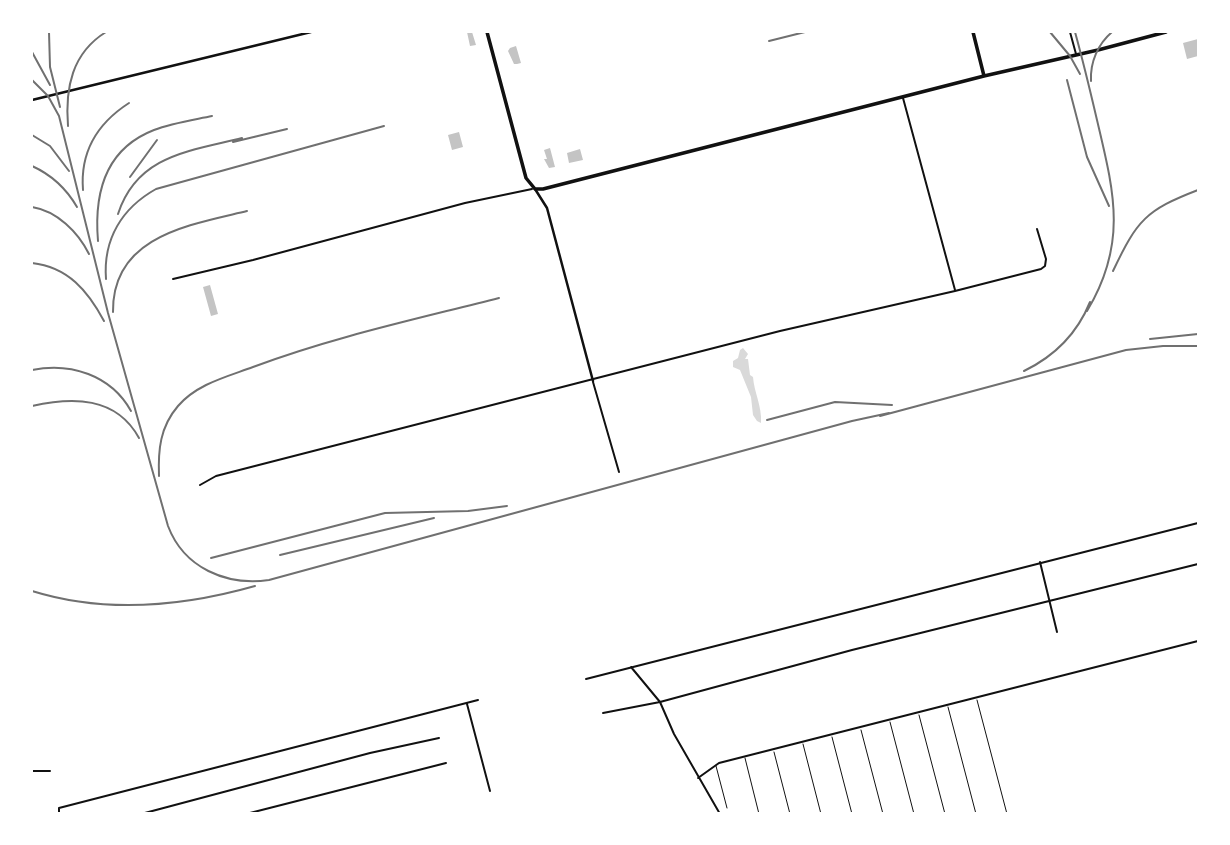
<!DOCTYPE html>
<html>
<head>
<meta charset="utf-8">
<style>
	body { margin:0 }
	#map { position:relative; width:1230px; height:845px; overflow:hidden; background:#fff; font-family:Roboto,sans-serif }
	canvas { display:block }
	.frame { position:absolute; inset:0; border:33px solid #fff; pointer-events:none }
</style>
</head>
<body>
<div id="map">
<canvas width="1230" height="845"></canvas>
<div class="frame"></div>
</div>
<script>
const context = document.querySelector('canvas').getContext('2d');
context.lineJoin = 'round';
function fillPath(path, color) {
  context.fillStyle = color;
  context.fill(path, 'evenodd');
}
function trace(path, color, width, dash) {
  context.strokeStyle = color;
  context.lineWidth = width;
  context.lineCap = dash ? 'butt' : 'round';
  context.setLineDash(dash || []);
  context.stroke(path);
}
fillPath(new Path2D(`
	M743,348l5,6 -3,5h3l2,16 3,2c1,15 9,29 8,46l-4,-2 -4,-6 -2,-18 -11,-27 -7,-3v-6l5,-3 2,-8z`), '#d9d9d9');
fillPath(new Path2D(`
	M467,32h5l4,13 -6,1z
	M1198,39v17l-11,3 -4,-16z
	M516,46l5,17 -4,1h-3l-6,-13 2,-3z
	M459,132l4,15 -11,3 -4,-15z
	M550,148l5,19 -6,1 -5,-9h3l-3,-9z
	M580,149l3,11 -14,3 -2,-10z
	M210,285l8,29 -7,2 -8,-29z`), '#c4c4c4');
trace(new Path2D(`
	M977,700l30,114
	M948,707l28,107
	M919,715l26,99
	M890,722l24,92
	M861,730l22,84
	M832,737l20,77
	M803,744l18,70
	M774,752l16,62
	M745,758l14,56
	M716,766l11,42`), '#111', 1);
trace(new Path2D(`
	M1070,32l6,22
	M903,98l52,192
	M173,279l80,-19 212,-57 67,-14
	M593,382l26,90
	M200,485l16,-9 564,-145 175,-40 86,-22 4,-3 1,-7 -9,-30
	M1040,562l17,70
	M631,667l29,35 14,32 46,80
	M586,679l612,-156
	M467,704l23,87
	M603,713l57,-11 192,-52 346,-86
	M32,771h18
	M698,778l21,-15 479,-122
	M59,814v-6l419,-108
	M141,814l229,-61 69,-15
	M246,814l200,-51`), '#111', 2);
trace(new Path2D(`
	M32,100l279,-68
	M535,189l12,19 46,173`), '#111', 2.5);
trace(new Path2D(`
	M487,32l39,146 9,11h8l441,-113 114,-26 68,-18
	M973,32l11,44`), '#111', 3.5);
trace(new Path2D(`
	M49,32l1,35 10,40
	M1050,32l20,24 10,18
	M1075,32c8,29 15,58 22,88 17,72 31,123 -10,191
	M769,41l36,-9
	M32,52l18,33
	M32,80l16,16 11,20 49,197 60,213c16,42 58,60 101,54l583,-159 37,-8
	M1067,80l20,77 22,49
	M1091,81c-1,-19 7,-37 21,-49
	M68,126c-3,-38 4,-73 38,-94
	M32,135l18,11 19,25
	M233,142l54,-13
	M32,166c20,9 34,22 45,41
	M130,177l27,-37
	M83,190c-3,-38 15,-67 46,-87
	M32,207c25,4 46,25 57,47
	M118,214c19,-59 72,-63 124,-76
	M98,241c-4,-47 7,-92 56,-111 18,-7 39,-10 58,-14
	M32,263c36,4 56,28 72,58
	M1113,271c24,-51 33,-61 85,-81
	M106,279c-3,-40 16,-71 50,-90l228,-63
	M113,312c-1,-76 76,-87 134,-101
	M1150,339l48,-5
	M32,370c38,-8 79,5 99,41
	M1024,371c31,-15 53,-37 66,-69
	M32,406c40,-9 84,-10 107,32
	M880,416l246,-66 37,-4h35
	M767,420l68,-18 57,3
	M159,476c-1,-26 1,-49 19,-70 19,-22 48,-29 75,-39 80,-30 164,-48 246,-69
	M280,555l154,-37
	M211,558l174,-45 83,-2 39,-5
	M32,591c74,23 149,16 223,-5`), '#707070', 2);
</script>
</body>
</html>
